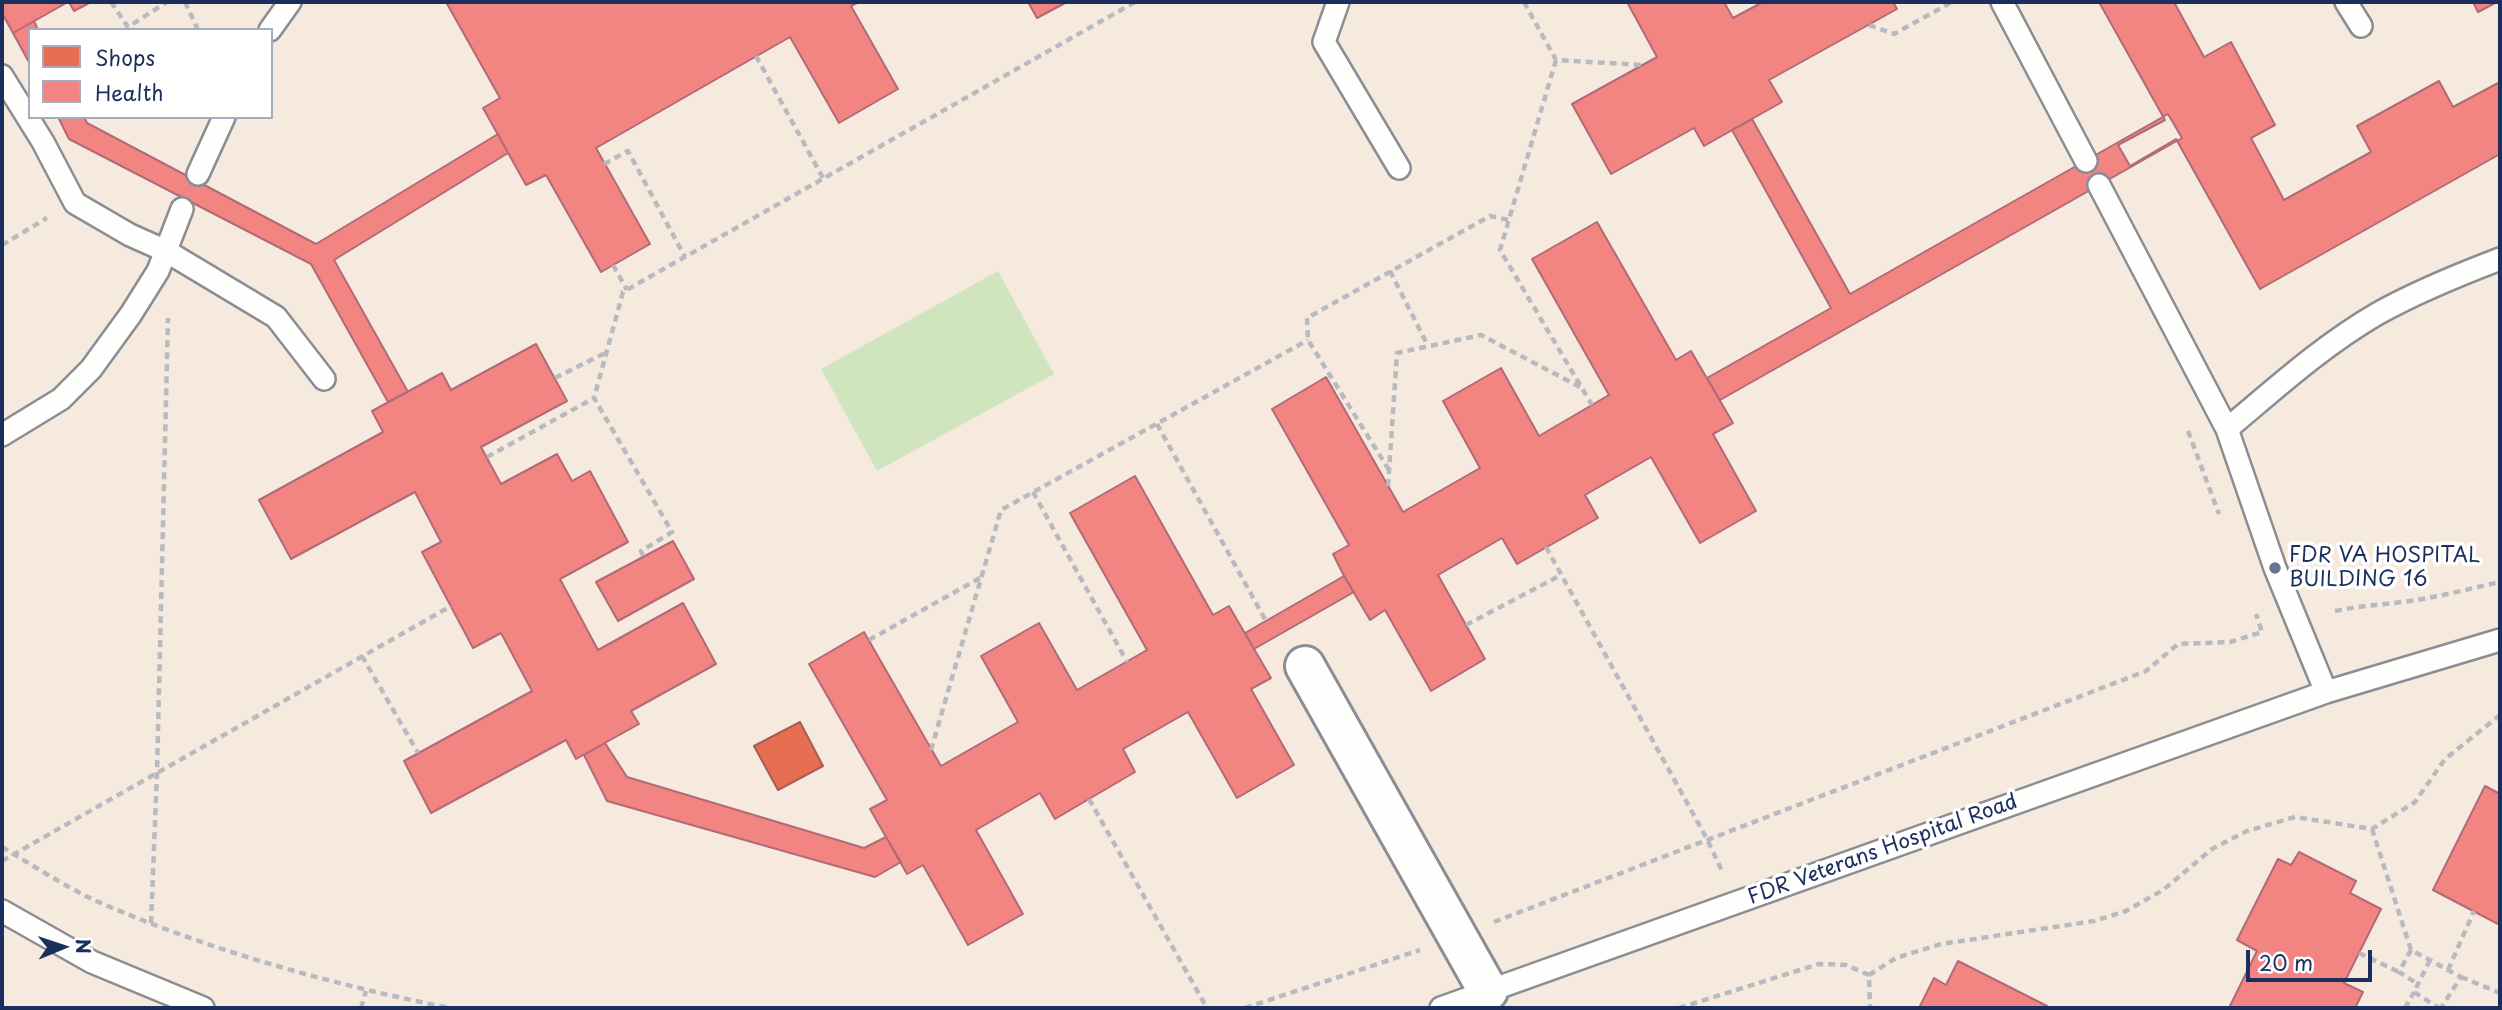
<!DOCTYPE html>
<html>
<head>
<meta charset="utf-8">
<style>
	body { margin:0 }
	#map { position:relative; width:2502px; height:1010px; overflow:hidden; background:#faf5f0; font-family:"Playpen Sans",sans-serif }
	canvas { display:block }
	.frame { position:absolute; inset:0; border:4px solid #1b2f5e; pointer-events:none }
	.legend { position:absolute; left:28px; top:28px; width:245px; height:91px; box-sizing:border-box; background:#fff; border:2px solid #a4acbf; margin:0; padding:9px 12px; list-style:none; font-size:21px; color:#1b2f5e }
	.legend li { display:flex; align-items:center; gap:14px; height:35px }
	.legend b { width:35px; border:2px solid #a4acbf }
	.north { position:absolute; left:28px; top:912px; width:70px; height:70px; -webkit-text-stroke:5px #fff; paint-order:stroke; rotate:88deg; font-size:19px; font-weight:700; line-height:28px; text-align:center; color:#1b2f5e }
	.north::after { content:''; display:block; margin:auto; width:24px; height:32px; background:#1b2f5e; clip-path:polygon(50% 0,100% 100%,50% 72%,0 100%) }
	.scale { position:absolute; left:2246px; top:950px; width:126px; height:32px; box-sizing:border-box; border:4px solid #1b2f5e; border-top:0; padding-left:9px; font-size:21px; line-height:24px; white-space:nowrap; color:#1b2f5e; -webkit-text-stroke:5px #fff; paint-order:stroke }
</style>
</head>
<body>
<div id="map">
<canvas width="2502" height="1010"></canvas>
<div class="frame"></div>
<ul class="legend">
<li><b style="height:19px;background:#e76f51"></b>Shops</li>
<li><b style="height:19px;background:#f28482"></b>Health</li>
</ul>
<div class="north">N</div>
<div class="scale">20 m</div>
</div>
<script>
const context = document.querySelector('canvas').getContext('2d');
context.lineJoin = 'round';
function fillPath(path, color) {
  context.fillStyle = color;
  context.fill(path, 'evenodd');
}
function trace(path, color, width, dash) {
  context.strokeStyle = color;
  context.lineWidth = width;
  context.lineCap = dash ? 'butt' : 'round';
  context.setLineDash(dash || []);
  context.stroke(path);
}
function drawText(font, color, halo, rows, align = 'center') {
  context.font = font + ' "Playpen Sans",sans-serif';
  context.lineWidth = 7;
  context.setLineDash([]);
  context.textBaseline = 'middle';
  context.strokeStyle = halo;
  context.fillStyle = color;
  for (const [text, x, y, turn = 0] of rows) {
    context.save();
    context.translate(x, y);
    context.rotate((+turn || 0) * Math.PI / 180);
    context.textAlign = isNaN(turn) ? turn : align;
    if (halo) context.strokeText(text, 0, 0);
    context.fillText(text, 0, 0);
    context.restore();
  }
}
fillPath(new Path2D(`
	M2,2h2498v1006h-2498zM30,30h241v87h-241z`), '#f6eadf');
fillPath(new Path2D(`
	M998,271l56,103 -177,97 -56,-102z`), '#d0e4be');
const shops = new Path2D(`
	M800,722l23,44 -45,24 -24,-44z`);
fillPath(shops, '#e76f51');
trace(shops, '#aa5c55', 2);
const health = new Path2D(`
	M2,2h66l-55,31 -11,-20z
	M69,2h22l-17,9z
	M446,2h413l-8,4 47,83 -59,34 -49,-86 -194,111 54,96 -49,28 -55,-97 -20,10 -43,-77 17,-10z
	M1028,2h39l-30,16z
	M1627,2h97l9,16 30,-16h130l4,7 -128,71 13,22 -78,44 -10,-18 -83,46 -39,-70 85,-47z
	M2099,2h75l30,55 27,-15 44,83 -24,13 33,62 87,-48 -14,-26 82,-45 14,26 47,-25v72l-240,135 -84,-150 -46,27 -12,-21 47,-25z
	M2473,2h24l-19,10z
	M34,21l4,9h-8v34l-17,-31z
	M2168,114l14,24 -462,262 -13,-22 124,-70 -99,-178 20,-11 98,175z
	M58,117h26l3,6 229,121 182,-110 10,19 -174,107 74,132 -20,10 -77,-138 -242,-125z
	M1597,222l79,138 15,-9 42,72 -20,11 43,77 -56,32 -49,-86 -66,38 13,23 -81,46 -15,-26 -64,37 47,84 -54,32 -46,-81 -15,10 -26,-44 -11,-22 16,-9 -77,-136 54,-32 77,135 77,-44 -37,-67 58,-33 38,68 70,-41 -77,-136z
	M536,344l31,57 -86,46 20,37 56,-30 15,27 18,-10 38,71 -68,37 38,71 85,-47 33,61 -85,47 8,13 -63,35 -10,-19 -135,73 -27,-52 128,-70 -31,-58 -28,15 -51,-96 19,-10 -26,-50 -124,67 -32,-59 124,-68 -11,-21 70,-38 9,17z
	M1135,476l78,139 16,-9 42,72 -20,11 43,76 -57,33 -49,-86 -65,37 12,23 -80,47 -15,-26 -64,37 47,84 -55,31 -45,-80 -16,9 -21,-37 -16,-28 17,-9 -78,-136 55,-32 77,134 77,-44 -37,-66 58,-33 38,67 70,-40 -77,-137z
	M673,541l21,38 -76,42 -22,-39z
	M1344,576l10,16 -100,57 -9,-16z
	M605,743l22,34 237,71 22,-11 15,25 -26,15 -268,-76 -23,-46z
	M2485,786l15,8v131l-67,-35z
	M2299,852l57,29 -6,12 31,16 -37,74 19,9 -8,16h-126l28,-57 -20,-11 41,-81 13,6z
	M1958,961l89,45 -2,2h-126l15,-30 12,7z`);
fillPath(health, '#f28482');
trace(health, '#b26a77', 2);
const lane = new Path2D(`
	M1338,2l-14,40 75,126
	M2002,2l84,159
	M2346,2l15,24
	M270,30l20,-28
	M2,76l41,66 32,61 55,32 36,16 110,66 48,62
	M198,174l26,-57
	M2099,185l128,244 48,139 51,124
	M2227,429c48,-40 95,-83 150,-115 39,-22 81,-39 123,-55
	M2,435l59,-36 30,-30 40,-55 27,-43 24,-62
	M2,911l90,51 111,46
	M1441,1008l885,-316 174,-52`);
const street = new Path2D(`
	M1305,666l183,325`);
trace(lane, '#8b8d94', 26);
trace(street, '#8b8d94', 44);
trace(new Path2D(`
	M111,2l17,25 39,-25
	M185,2l13,28
	M1524,2l32,58 86,5
	M1869,25l25,9 58,-32
	M756,56l67,122
	M1556,60l-56,190 92,155
	M604,164l24,-13 57,106
	M2,245l45,-27
	M613,265l14,25
	M1390,271l38,75
	M555,378l50,-25
	M1157,424l109,197
	M2188,431l31,83
	M487,457l107,-59
	M1389,470l-81,-130 -1,-22 183,-102 19,4
	M1388,486l9,-133 84,-18 99,52
	M1033,492l94,170
	M1546,547l161,292 16,34
	M643,556l-2,-5 31,-19 -78,-134 29,-106 512,-290
	M2335,611c23,-5 44,-6 67,-9 33,-4 66,-13 98,-20
	M1466,625l95,-50
	M869,640l111,-62
	M362,656l56,97
	M931,750l70,-240 307,-170
	M1089,799l118,209
	M2372,829l39,121 50,27 -20,31
	M2,847c30,18 61,38 92,53 114,50 235,84 356,108
	M2,861l449,-255
	M1494,922l652,-251 32,-27 52,-2 32,-10 -6,-18
	M151,923l6,-151 11,-454
	M2411,950l-12,22 19,12
	M2359,953l40,19
	M2430,960l-16,32 25,16
	M2448,970l26,-59
	M1869,975l27,-17 45,-14 153,-23 32,-10 37,-21 49,-41 35,-18 48,-14 77,12 43,-27 30,-43 55,-44
	M2461,977l39,16
	M361,1008l5,-17
	M1245,1008l175,-58
	M1679,1008l140,-44 27,1 23,10 1,33
	M2405,1008l9,-16`), '#b9babf', 4.5, [7, 5]);
trace(lane, '#fefefd', 21);
trace(street, '#fefefd', 38);
for (const [x, y, r, color] of [
	[2275,568,7,"#697491"]
]) {
  const dot = new Path2D();
  dot.arc(x, y, r, 0, 2 * Math.PI);
  context.fillStyle = color;
  context.fill(dot);
  trace(dot, '#fff', 2.5);
}
drawText('21px', '#1b2f5e', '#fff', [
	["FDR VA HOSPITAL",2289,556],
	["BUILDING 16",2289,580]
], 'left');
drawText('21px', '#1b2f5e', '#fff', [
	["FDR Veterans Hospital Road",1883,850,-20]
]);
</script>
</body>
</html>
